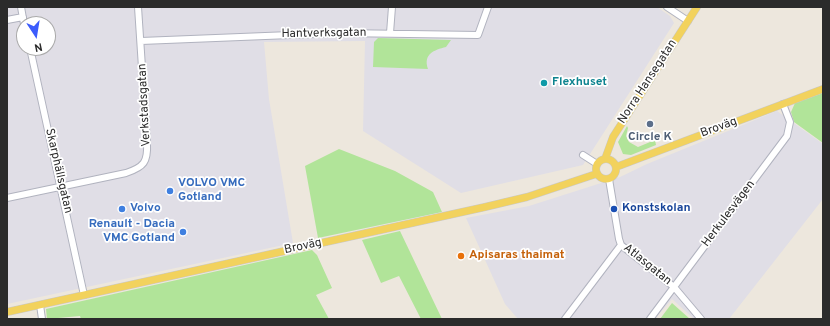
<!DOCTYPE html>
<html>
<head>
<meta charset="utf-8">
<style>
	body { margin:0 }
	#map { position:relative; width:830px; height:326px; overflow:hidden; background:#ede7dd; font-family:Overpass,sans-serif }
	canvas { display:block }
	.frame { position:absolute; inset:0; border:8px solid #2b2b2b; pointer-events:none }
	.north { position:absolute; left:16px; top:16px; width:40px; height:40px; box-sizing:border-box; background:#fff; border:1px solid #aaa; border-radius:50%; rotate:168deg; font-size:11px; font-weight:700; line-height:16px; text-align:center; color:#2b2b2b }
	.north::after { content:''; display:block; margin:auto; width:14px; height:18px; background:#3c5cfc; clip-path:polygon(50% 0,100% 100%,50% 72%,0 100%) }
</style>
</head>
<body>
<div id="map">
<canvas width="830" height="326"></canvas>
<div class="frame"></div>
<div class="north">N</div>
</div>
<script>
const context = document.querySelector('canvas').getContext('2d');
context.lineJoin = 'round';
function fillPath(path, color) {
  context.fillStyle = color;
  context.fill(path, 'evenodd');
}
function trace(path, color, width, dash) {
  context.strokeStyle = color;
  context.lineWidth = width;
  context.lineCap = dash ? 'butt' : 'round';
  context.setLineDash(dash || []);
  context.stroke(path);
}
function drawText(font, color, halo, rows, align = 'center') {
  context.font = font + ' Overpass,sans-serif';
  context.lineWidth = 3.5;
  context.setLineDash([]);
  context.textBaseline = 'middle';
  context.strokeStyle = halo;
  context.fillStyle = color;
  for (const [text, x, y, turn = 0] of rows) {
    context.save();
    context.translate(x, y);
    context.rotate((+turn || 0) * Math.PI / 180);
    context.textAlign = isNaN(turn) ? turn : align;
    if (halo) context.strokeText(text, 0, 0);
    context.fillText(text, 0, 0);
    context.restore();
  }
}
fillPath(new Path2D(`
	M7,7h650l13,9 4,7 -91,142 -122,28 -98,-62 2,-90 -101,1 5,57 24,144 -286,61zM24,24h24v24h-24z
	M777,111l46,33v55l-94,120h-35l-22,-20 -17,20h-137l-13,-15 -39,-86 63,-12 91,-29 27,-13z`), '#e0dee6');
fillPath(new Path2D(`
	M378,38l73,2 -5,7c-12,3 -23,7 -18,22l-55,-2 1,-25z
	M823,93v50l-29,-21 -3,-10 4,-9z
	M627,126l1,2 -2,8 3,6 9,5 17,-7 1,5 -25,10 -8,-1 -5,-12z
	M339,149l56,22 38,21 9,20 -124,26 -13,-72z
	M400,231l42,88h-21l-22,-43 -18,7 -19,-43z
	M312,250l5,5 15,33 -16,7 13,24h-248l-1,-3 -33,3 -1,-10z
	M672,303l18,16h-30z`), '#b1e499');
const minor = new Path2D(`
	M21,7l3,17
	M667,7l21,14
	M7,20l16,-3
	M390,33l2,-26
	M141,41l199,-8 138,2 10,-28
	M30,48l54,247
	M583,155l14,9
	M609,179l10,60 2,6 53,42 27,32
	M7,198l119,-25c18,-6 22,-11 21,-30l-9,-136
	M40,305l2,14
	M565,319l56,-74
	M650,319l137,-183 3,-14 -7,-18`);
const major = new Path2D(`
	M596 169a10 10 0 1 1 20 0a10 10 0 1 1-20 0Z
	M605,159l8,-22 84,-130
	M616,167l207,-78
	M7,312l478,-105 42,-10 69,-23`);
trace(minor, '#b1b3bf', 8);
trace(major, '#c8c8c8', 8);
trace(minor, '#fff', 6);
trace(major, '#f2d25d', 7);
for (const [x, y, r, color] of [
	[544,83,4,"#0f9aa8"],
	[650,124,4,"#5c6f8a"],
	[170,191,4,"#3f7fe0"],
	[122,209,4,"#3f7fe0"],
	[614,209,4,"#1a4fb4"],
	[183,232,4,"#3f7fe0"],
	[461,256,4,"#e8710a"]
]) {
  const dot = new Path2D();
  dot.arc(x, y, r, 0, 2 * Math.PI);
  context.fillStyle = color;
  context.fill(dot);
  trace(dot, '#fff', 1.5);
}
drawText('12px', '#2b2b2b', '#fff', [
	["Hantverksgatan",324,34,-1],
	["Norra Hansegatan",648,82,-57],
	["Verkstadsgatan",145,105,-93],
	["Broväg",719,128,-20],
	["Skarphällsgatan",58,171,77],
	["Herkulesvägen",729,214,-53],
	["Broväg",303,247,-12],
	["Atlasgatan",647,265,39]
]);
drawText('bold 12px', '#0d838f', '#fff', [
	["Flexhuset",552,83]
], 'left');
drawText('bold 12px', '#4e5e75', '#fff', [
	["Circle K",650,138]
]);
drawText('bold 12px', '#366cbe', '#fff', [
	["VOLVO VMC",178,184],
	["Gotland",178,198],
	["Volvo",130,209],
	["Renault - Dacia",175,225,"right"],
	["VMC Gotland",175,239,"right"]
], 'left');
drawText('bold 12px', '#164399', '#fff', [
	["Konstskolan",622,209]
], 'left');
drawText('bold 12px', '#c56008', '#fff', [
	["Apisaras thaimat",469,256]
], 'left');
</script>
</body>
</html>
